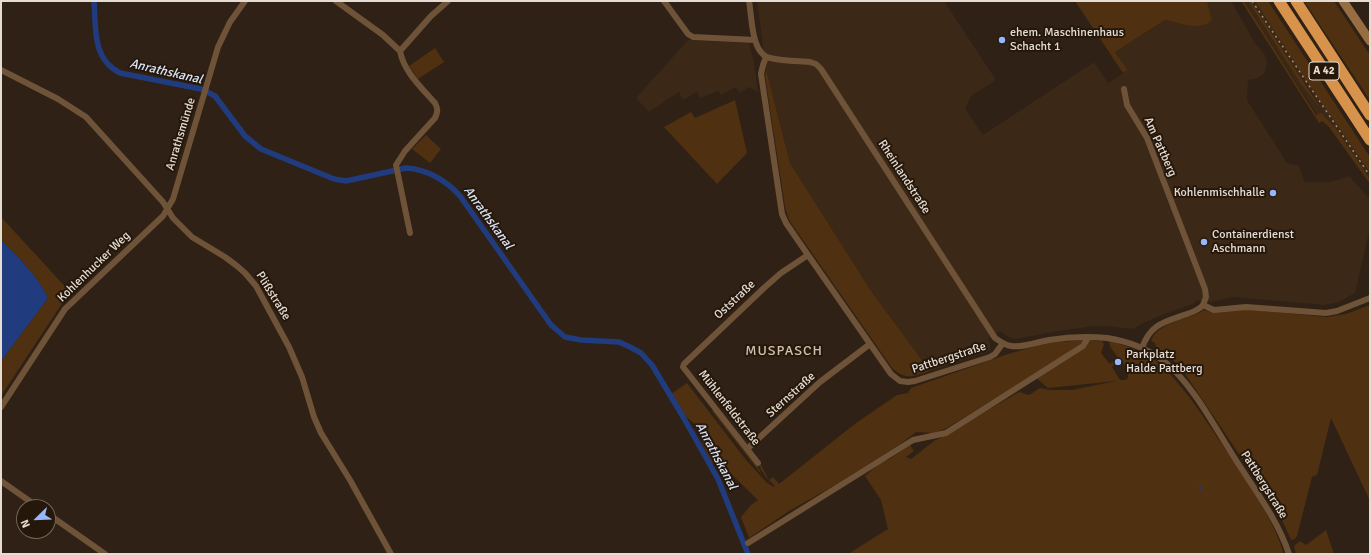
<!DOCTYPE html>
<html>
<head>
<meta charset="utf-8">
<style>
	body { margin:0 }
	#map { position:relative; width:1371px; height:555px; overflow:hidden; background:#2f2115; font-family:Signika,sans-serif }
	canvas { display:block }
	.frame { position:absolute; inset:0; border:2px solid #e5dcd4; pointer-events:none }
	.north { position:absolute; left:16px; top:499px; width:40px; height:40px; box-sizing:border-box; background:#25180b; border:1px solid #72665b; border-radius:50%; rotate:247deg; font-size:11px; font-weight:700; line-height:16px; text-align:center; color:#e5dcd4 }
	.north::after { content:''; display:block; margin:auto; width:14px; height:18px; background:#96b6fd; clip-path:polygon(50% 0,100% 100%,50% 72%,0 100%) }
</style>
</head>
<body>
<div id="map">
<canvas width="1371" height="555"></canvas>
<div class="frame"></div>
<div class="north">N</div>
</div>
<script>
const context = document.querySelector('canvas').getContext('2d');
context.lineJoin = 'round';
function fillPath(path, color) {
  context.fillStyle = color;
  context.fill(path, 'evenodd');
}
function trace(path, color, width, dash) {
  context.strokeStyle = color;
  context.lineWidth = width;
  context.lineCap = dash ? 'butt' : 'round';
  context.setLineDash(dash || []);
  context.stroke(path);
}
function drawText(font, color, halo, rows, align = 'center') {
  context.font = font + ' Signika,sans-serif';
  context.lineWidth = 4;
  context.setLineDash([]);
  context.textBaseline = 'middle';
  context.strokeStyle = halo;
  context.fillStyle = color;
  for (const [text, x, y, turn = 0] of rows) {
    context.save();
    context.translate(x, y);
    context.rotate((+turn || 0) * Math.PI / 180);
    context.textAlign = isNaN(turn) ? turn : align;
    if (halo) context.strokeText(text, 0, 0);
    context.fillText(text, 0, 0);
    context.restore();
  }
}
fillPath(new Path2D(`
	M757,1h187l52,79 -25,16 -6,13 18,26 111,-73 14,21 20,-13 -13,-18 50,-32 18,5 16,1 13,-6 -5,-19h24l24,42 8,9 4,8 -1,7 -2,7 -8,5 -8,1 -1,20 40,63 12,3 5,15 2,1h25l18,-6 21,23v29l-15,65 -16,9 -14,3 -92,-8 -22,5 -14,-2 -4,4 -31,11 -19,8 -10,6 -28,-3h-11l-41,6 -37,7 -8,-2 -8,-6 -12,8 2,4v7l-3,2 -57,19 -59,-80 -81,-128 -24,-94z
	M1244,1h4l52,82 20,23 -69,-105h4l50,78 65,94v6l-33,-49 -20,-15z
	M688,40l61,3 5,19 4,30 -9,-5 -10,6 -3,-6 -15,8 -3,-4 -18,7 -3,-6 -14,8 -4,-8 -30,20 -13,-14z`), '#3b2816');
fillPath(new Path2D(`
	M1075,1h132l5,19c-12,12 -33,3 -47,0l-50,32 13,18 -5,3z
	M1241,1h3l72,114 5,-2 16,17 33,49v5l-41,-57 -7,-6 -3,2z
	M1248,1h3l71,109 -22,-27z
	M1255,1h13l102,156v16l-65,-94z
	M1304,1h30l36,54v45z
	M435,48l9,14 -26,17 -9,-13z
	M766,69l24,94 81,128 59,80c-16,5 -24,10 -38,-3l-103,-148 -4,-13 -20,-131z
	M735,100l12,53 -30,31 -53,-57 27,-15 4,6z
	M426,135l15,14 -11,14 -18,-14z
	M1,217l71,77 -11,11 -60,91v-35l47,-63c-10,-22 -30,-41 -47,-58z
	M1370,305v196l-39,-83 -14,57 -5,2 -15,59 -2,3 -4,1 -7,-16 -16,-27 -89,-132 -23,-18 -1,-4 -4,-2c5,-18 38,-22 53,-31l8,2 30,-3 85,8 19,-3z
	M1084,340l18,1 2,3 -3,9 9,11 3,-3 2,3 -3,3 8,13h5l3,-2c2,-14 -16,-23 -19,-35l2,-2c18,6 37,12 51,25 24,23 43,53 61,80 23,34 49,69 61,108h-436l40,-25 -7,-29 -16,-24 15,-13 8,-3 22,-15 4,6 -8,6 5,2 23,-18 22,-11 13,-9 50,-29 10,3 11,-7 9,2h23l44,-9 -68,7 -15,-13 -86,53 -14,5 -17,-1 -17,13 -64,40 -46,26 -40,27 -8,-21 10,-12 7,-5 -31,-30 -16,-8 -9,-19 -5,-17 -14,-12 -12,-20 16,-11 59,77 21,23 7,4 1,-1 -10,-10 -6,-10 2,-1 8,15 4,-3 6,7 77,-61 41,-28 11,-2 3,-5 97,-34 39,-11z
	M714,410l40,50 8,15 -50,-64z
	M1326,530l8,24h-38l-2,-8 6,-5 6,4z`), '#4f3010');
fillPath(new Path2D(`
	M1,240c17,17 37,36 47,58l-47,63z`), '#213b7f');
trace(new Path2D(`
	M1200,487l1,3`), '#213b7f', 1.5);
trace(new Path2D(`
	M94,1c2,27 -2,58 26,72l81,16 14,7 30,40 16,13 73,30 12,2 60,-13c21,1 41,13 54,28l91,129 14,12 16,3 38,2 11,5 11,6 11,12 30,50 36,64 30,75`), '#213b7f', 5.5);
trace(new Path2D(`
	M336,1l47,34 17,16 31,-35 17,-15
	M664,1l24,33 5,3 62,3
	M749,1c3,16 2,53 21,57 13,3 28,3 40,4l6,2 5,5 174,269c5,3 9,7 16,8 12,2 26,-4 38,-6 18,-3 39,-4 58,-2 20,3 41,11 58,24 28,23 48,62 67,92 20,32 45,64 57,100
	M400,51c4,21 21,36 35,52 3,6 3,8 0,15l-30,33 -9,14 14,68
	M766,57l-3,8 -2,9 21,140 4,9 22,32 83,119 9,7 8,1 7,-1 75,-24 5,-3 8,-11
	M1,70l57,29 28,18 77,85 10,16 19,19 33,20 12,9 8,7 11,13 33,61 13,30 12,40 7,16 29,47 41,74
	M1124,89l3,16 20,33 58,151 1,8 -3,8
	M1142,348c9,-25 23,-26 45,-34 6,-2 12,-4 16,-9l11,5 32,-3 80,6 11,-2 33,-13
	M1,407l64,-98 98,-93 10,-17 45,-152 12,-25 15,-21
	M747,449l73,-67 50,-38
	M758,463l-75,-96 1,-3 81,-77 16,-14 27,-18
	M1,481l37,26
	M48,514l57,40
	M748,543l165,-103 33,-7 137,-87 5,-8`), '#6f5339', 6);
trace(new Path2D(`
	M1343,1l27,40`), '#996d42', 9);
trace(new Path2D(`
	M1279,1l91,139
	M1296,1l74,114`), '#d7924c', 11);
trace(new Path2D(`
	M1252,1l118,175`), '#9b8f86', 1.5, [2, 4]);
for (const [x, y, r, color] of [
	[1002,40,4,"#96b6fd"],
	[1273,193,4,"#96b6fd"],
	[1204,242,4,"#96b6fd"],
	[1118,362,4,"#96b6fd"]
]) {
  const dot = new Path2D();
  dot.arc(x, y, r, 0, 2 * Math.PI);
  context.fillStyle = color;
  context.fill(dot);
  trace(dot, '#25180b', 1.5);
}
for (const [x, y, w] of [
	[1324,71,30]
]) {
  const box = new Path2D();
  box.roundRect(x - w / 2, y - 9, w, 18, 3);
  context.fillStyle = '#25180b';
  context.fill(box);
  trace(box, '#e5dcd4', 1);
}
drawText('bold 11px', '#e5dcd4', null, [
	["A 42",1324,71]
]);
drawText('12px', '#e5dcd4', '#25180b', [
	["ehem. Maschinenhaus",1010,33],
	["Schacht 1",1010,47],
	["Kohlenmischhalle",1265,193,"right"],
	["Containerdienst",1212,235],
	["Aschmann",1212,249],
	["Parkplatz",1126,355],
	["Halde Pattberg",1126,369]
], 'left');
drawText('12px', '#e5dcd4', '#25180b', [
	["Anrathsmünde",181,134,-73],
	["Am Pattberg",1160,147,66],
	["Rheinlandstraße",904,177,57],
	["Kohlenhucker Weg",94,267,-44],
	["Plißstraße",273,296,58],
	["Oststraße",735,300,-43],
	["Pattbergstraße",949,358,-18],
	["Sternstraße",791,395,-42],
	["Mühlenfeldstraße",729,408,52],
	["Pattbergstraße",1264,485,58]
]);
drawText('italic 13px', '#d9e3f8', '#25180b', [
	["Anrathskanal",166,72,13],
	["Anrathskanal",488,218,54],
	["Anrathskanal",716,456,62]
]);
context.letterSpacing = '1px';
drawText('14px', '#d0beae', '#25180b', [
	["MUSPASCH",784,351]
]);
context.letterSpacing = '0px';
</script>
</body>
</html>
